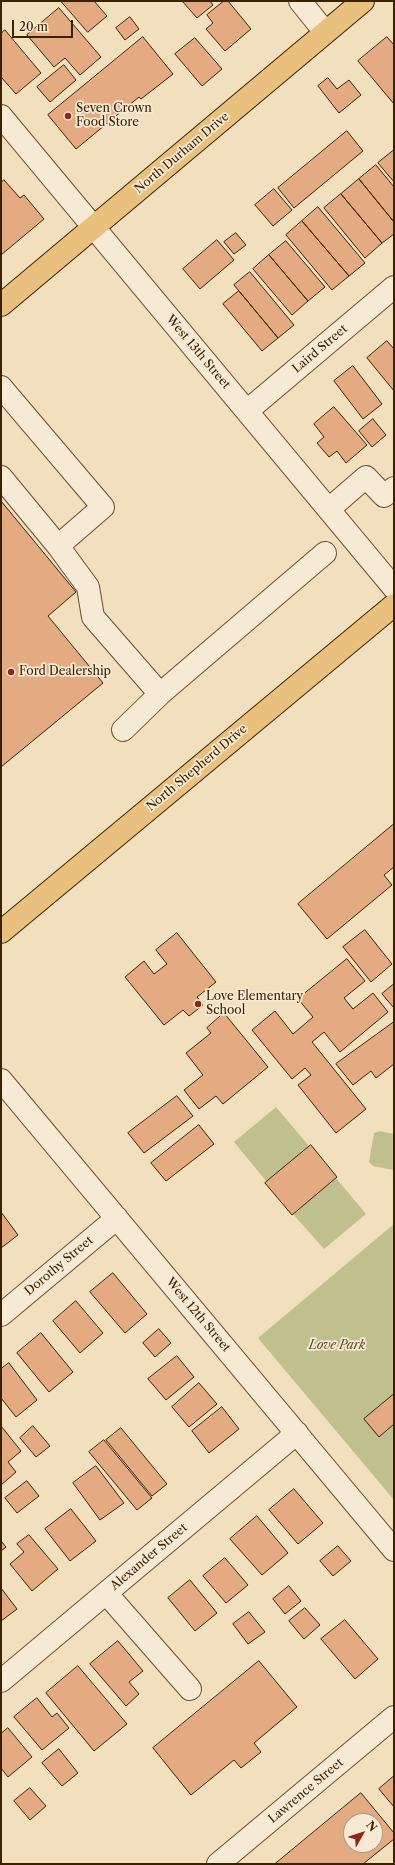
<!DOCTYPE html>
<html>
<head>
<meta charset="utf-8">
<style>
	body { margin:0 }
	#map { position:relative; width:395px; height:1865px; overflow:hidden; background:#f2dfbd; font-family:"Libre Caslon Text",serif }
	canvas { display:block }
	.frame { position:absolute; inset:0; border:2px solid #3a2200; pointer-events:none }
	.north { position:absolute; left:343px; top:1813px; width:40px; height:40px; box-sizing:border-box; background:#f7ead4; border:1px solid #ab9a7f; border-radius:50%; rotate:51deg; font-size:11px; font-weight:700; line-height:16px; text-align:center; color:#3a2200 }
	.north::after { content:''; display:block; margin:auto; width:14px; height:18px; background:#8f2418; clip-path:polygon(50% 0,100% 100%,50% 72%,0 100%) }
	.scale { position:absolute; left:12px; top:20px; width:61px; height:18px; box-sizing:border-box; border:2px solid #3a2200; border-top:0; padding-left:5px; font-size:12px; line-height:14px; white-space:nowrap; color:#3a2200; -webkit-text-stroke:3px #f7ead4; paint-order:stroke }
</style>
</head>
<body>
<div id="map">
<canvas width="395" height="1865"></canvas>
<div class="frame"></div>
<div class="north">N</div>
<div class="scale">20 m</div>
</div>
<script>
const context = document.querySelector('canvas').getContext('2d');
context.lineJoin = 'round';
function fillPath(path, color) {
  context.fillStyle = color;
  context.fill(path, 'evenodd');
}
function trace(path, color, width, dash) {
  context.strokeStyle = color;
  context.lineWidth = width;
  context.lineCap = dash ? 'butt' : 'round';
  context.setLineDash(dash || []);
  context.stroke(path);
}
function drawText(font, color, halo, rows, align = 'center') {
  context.font = font + ' "Libre Caslon Text",serif';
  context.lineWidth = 3.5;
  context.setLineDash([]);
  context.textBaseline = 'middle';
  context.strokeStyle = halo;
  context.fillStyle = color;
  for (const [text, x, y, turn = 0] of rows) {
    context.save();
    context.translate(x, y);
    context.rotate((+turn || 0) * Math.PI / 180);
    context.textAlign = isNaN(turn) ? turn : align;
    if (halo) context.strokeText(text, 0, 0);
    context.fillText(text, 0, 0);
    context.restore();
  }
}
fillPath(new Path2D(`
	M276,1107l33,39 -42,36 -33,-40z
	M380,1131l14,3v36l-21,-4 -4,-4 5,-29z
	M336,1178l30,36 -42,35 -31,-35z
	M394,1224v276l-136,-162z`), '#bfc08e');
const building = new Path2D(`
	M61,1h33l13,15 -19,16z
	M184,1h26l3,4 -16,13 -14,-16z
	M224,1h4l23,28 -26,22 -19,-22 7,-6 -6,-8z
	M59,8l42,49 -21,18 -15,-17 -11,9 -27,-32z
	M130,17l9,12 -14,11 -9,-12z
	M5,30l36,43 -25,21 -15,-17v-43z
	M143,37l30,37 -32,25 -2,-2 -63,52 -28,-34z
	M387,37l7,8v59l-36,-43z
	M195,38l27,31 -20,17 -27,-32z
	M64,65l12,15 -26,22 -13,-15z
	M328,78l9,11 12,-9 12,15 -22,18 -21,-27z
	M347,131l16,20 -69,57 -16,-20z
	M394,150v32l-16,-19z
	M376,165l18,22v35l-35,-43z
	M359,179l35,43v12l-12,9 -41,-49z
	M4,180l16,18 4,-3 20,24 -43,36v-72z
	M274,189l18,21 -19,16 -18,-21z
	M341,194l41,49 -17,15 -41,-50z
	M318,207l47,56 -16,13 -47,-55z
	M302,221l47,55 -17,14 -46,-55z
	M236,233l10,12 -12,9 -10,-12z
	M217,240l17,20 -34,29 -17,-20z
	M286,241l39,46 -17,14 -39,-46z
	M269,255l39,46 -16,14 -39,-46z
	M250,272l44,53 -16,13 -44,-53z
	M239,291l39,47 -16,13 -39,-47z
	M387,341l7,8v42l-27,-33z
	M353,366l29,38 -19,15 -29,-38z
	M334,407l33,38 -21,18 -9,-12 -8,6 -12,-14 7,-6 -10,-13z
	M373,419l13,16 -14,12 -13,-16z
	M1,501l75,91 -28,24 55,67 -102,84z
	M394,824v43l-10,8 8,10 -65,54 -29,-35z
	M365,930l27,34 -21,18 -28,-35z
	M177,933l39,49 -19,15 6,8 -14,11 -6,-6 -19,15 -39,-48 19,-16 10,13 13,-10 -11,-14z
	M347,959l18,22 -21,17 9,11 20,-16 15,19 -48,40 -16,-20 -12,10 54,67 -30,24 -38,-48 13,-10 -6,-7 -13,11 -40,-49 23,-19 18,23 20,-17 -15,-18z
	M394,984v24l-12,-14z
	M224,1013l44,54 -45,37 -7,-8 -17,13 -15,-19 19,-15 -17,-22 25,-20 -4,-5z
	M394,1022v42l-18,14 -5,-7 -18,14 -17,-21z
	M177,1096l16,20 -49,37 -16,-20z
	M199,1125l15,19 -48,37 -15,-18z
	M311,1145l26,32 -45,38 -27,-32z
	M1,1212l17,23 -17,13z
	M113,1273l34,41 -22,19 -35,-41z
	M76,1301l27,32 -23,20 -27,-32z
	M159,1329l12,14 -16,14 -12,-14z
	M41,1333l32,39 -24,20 -32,-39z
	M177,1356l17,21 -28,23 -18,-21z
	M9,1363l28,37 -21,17 -15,-19v-29z
	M199,1383l18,21 -28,23 -17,-20z
	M394,1394v30l-15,13 -15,-18z
	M222,1407l17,22 -30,24 -17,-22z
	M1,1426l20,25 -13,11 8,10 -15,13z
	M33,1426l17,20 -14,11 -16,-19z
	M121,1428l46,56 -15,12 -46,-56z
	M104,1440l48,58 -15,12 -48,-58z
	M96,1466l28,37 -24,17 -27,-37z
	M27,1481l12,15 -22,17 -12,-15z
	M294,1489l29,34 -25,21 -29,-34z
	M71,1509l25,32 -26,20 -25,-32z
	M257,1516l31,37 -26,22 -32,-36z
	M29,1535l29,34 -26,22 -22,-27 14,-12 -7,-8z
	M1,1541l5,6 -5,4z
	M338,1546l13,15 -18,15 -13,-15z
	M225,1558l23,27 -22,18 -23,-27z
	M190,1580l27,33 -22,18 -27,-33z
	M289,1586l12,15 -16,13 -12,-15z
	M1,1588l16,21 -16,12z
	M305,1608l15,17 -16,14 -15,-18z
	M249,1612l16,20 -17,12 -15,-20z
	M345,1620l33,39 -23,20 -34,-40z
	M118,1641l25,30 -14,11 10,12 -13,12 -36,-42z
	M259,1661l38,46 -43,36 7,9 -20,16 -7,-8 -43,35 -38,-47z
	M78,1666l49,58 -33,27 -48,-58z
	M37,1698l15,19 5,-4 12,15 -27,22 -28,-33z
	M8,1728l24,29 -24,20 -7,-9v-34z
	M59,1749l19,24 -16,13 -20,-23z
	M394,1776v31l-15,-18z
	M30,1788l16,18 -16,14 -16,-19z
	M361,1793l33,40v6l-31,25h-88zM351,1821h24v24h-24z`);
fillPath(building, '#e4ab82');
trace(building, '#3a2200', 1);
const minor = new Path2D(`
	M300,1l25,31
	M1,116l393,472
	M1,387l102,120 -45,39 30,41 5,30 67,77 -37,36
	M247,411l147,-124
	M1,477l57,69
	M329,509l37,-32 18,19 10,-8
	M160,694l165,-141
	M1,1080l393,470
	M1,1315l116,-97
	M106,1593l84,96
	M1,1681l296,-248
	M218,1864l176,-147`);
const major = new Path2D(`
	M1,305l362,-304
	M1,932l393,-327`);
trace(minor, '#68512f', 24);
trace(major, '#3a2200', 24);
trace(minor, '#f7ead4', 22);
trace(major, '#e9c07e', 22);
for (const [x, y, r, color] of [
	[68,116,4,"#8f2418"],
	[11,672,4,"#8f2418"],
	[198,1004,4,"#8f2418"]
]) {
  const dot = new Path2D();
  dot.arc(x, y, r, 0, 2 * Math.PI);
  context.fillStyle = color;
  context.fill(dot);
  trace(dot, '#f7ead4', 1.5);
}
drawText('12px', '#3a2200', '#f7ead4', [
	["Seven Crown",76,109],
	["Food Store",76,123],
	["Ford Dealership",19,672],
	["Love Elementary",206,997],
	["School",206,1011]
], 'left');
drawText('12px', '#3a2200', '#f7ead4', [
	["North Durham Drive",182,153,-40],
	["Laird Street",320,349,-40],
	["West 13th Street",198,352,50],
	["North Shepherd Drive",197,768,-40],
	["Dorothy Street",59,1266,-40],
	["West 12th Street",198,1315,50],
	["Alexander Street",149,1557,-40],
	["Lawrence Street",306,1791,-40]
]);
drawText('italic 12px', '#5b4a24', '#f7ead4', [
	["Love Park",337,1346]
]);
</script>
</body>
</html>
